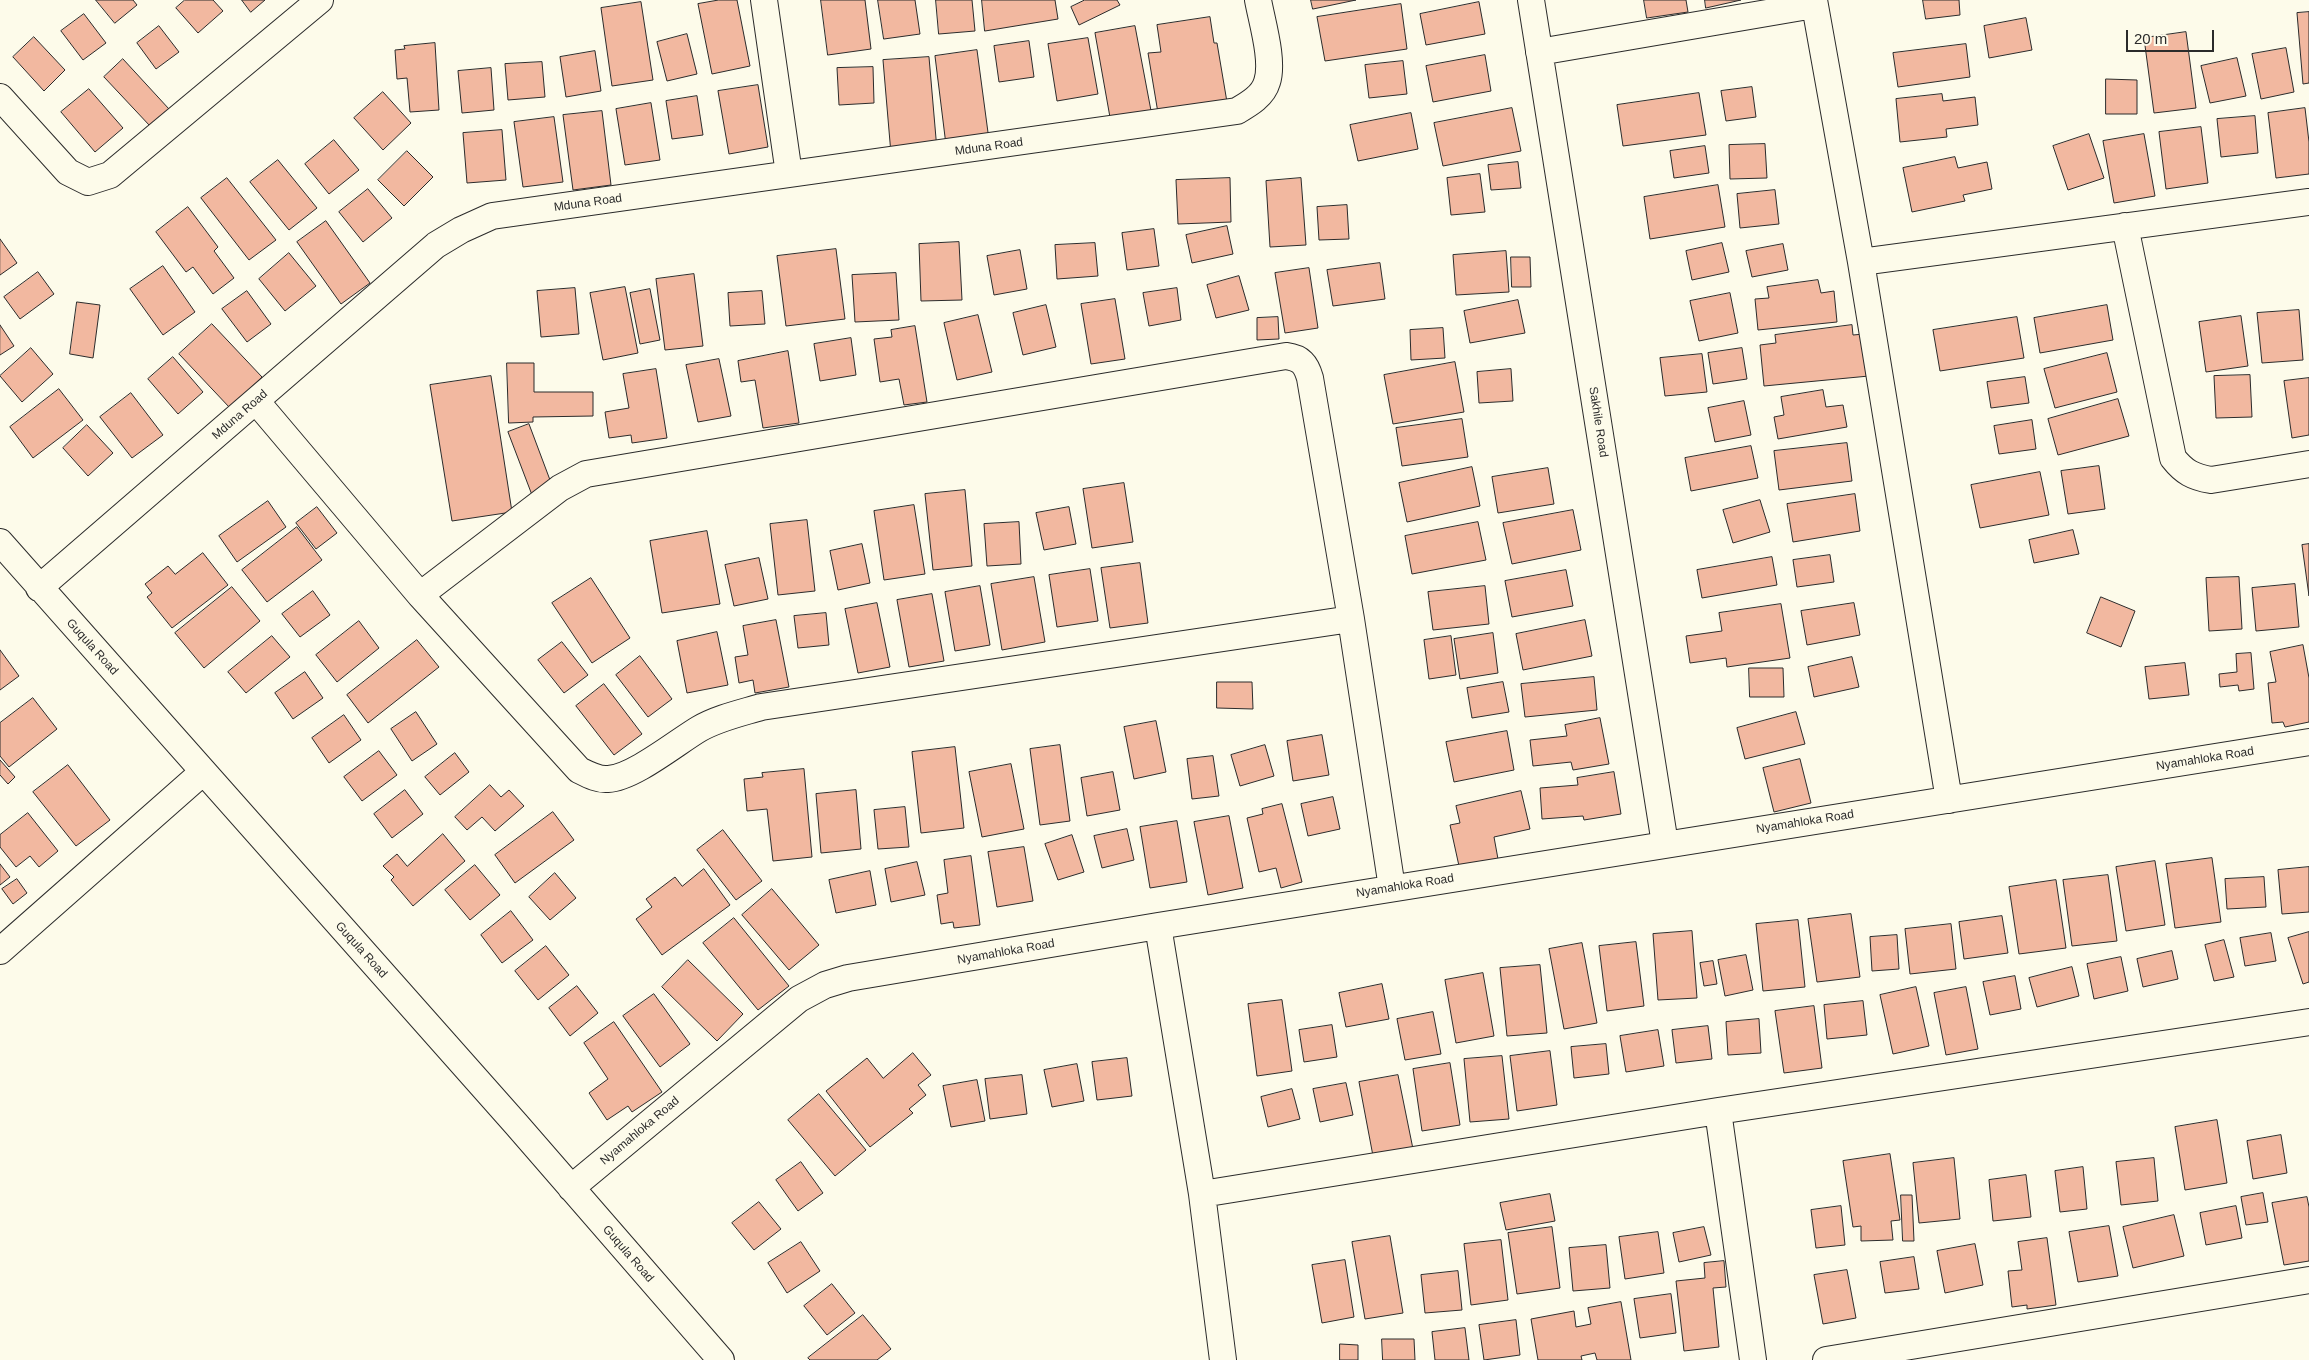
<!DOCTYPE html>
<html>
<head>
<meta charset="utf-8">
<style>
	body { margin:0 }
	#map { position:relative; width:2309px; height:1360px; overflow:hidden; background:#fdfbea; font-family:Helvetica,sans-serif }
	canvas { display:block }
	.scale { position:absolute; left:2126px; top:30px; width:88px; height:22px; box-sizing:border-box; border:2px solid #2b2b2b; border-top:0; padding-left:6px; font-size:15px; line-height:18px; white-space:nowrap; color:#2b2b2b; -webkit-text-stroke:4px #fdfbea; paint-order:stroke }
</style>
</head>
<body>
<div id="map">
<canvas width="2309" height="1360"></canvas>
<div class="scale">20 m</div>
</div>
<script>
const context = document.querySelector('canvas').getContext('2d');
context.lineJoin = 'round';
function fillPath(path, color) {
  context.fillStyle = color;
  context.fill(path, 'evenodd');
}
function trace(path, color, width, dash) {
  context.strokeStyle = color;
  context.lineWidth = width;
  context.lineCap = dash ? 'butt' : 'round';
  context.setLineDash(dash || []);
  context.stroke(path);
}
function drawText(font, color, halo, rows, align = 'center') {
  context.font = font + ' Helvetica,sans-serif';
  context.lineWidth = 4;
  context.setLineDash([]);
  context.textBaseline = 'middle';
  context.strokeStyle = halo;
  context.fillStyle = color;
  for (const [text, x, y, turn = 0] of rows) {
    context.save();
    context.translate(x, y);
    context.rotate((+turn || 0) * Math.PI / 180);
    context.textAlign = isNaN(turn) ? turn : align;
    if (halo) context.strokeText(text, 0, 0);
    context.fillText(text, 0, 0);
    context.restore();
  }
}
const building = new Path2D(`
	M96,0h37l4,5 -22,18z
	M185,0h28l10,11 -25,22 -22,-25z
	M242,0h23l-14,12z
	M719,0h18l13,66 -38,8 -14,-70z
	M821,0h44l6,49 -43,6z
	M878,0h37l5,34 -36,5z
	M936,0h36l3,31 -36,3z
	M982,0h73l3,19 -73,12z
	M1085,0h32l3,5 -41,20 -8,-18z
	M1311,0h45l-43,9z
	M1644,0h42l2,12 -41,6z
	M1705,0h36l-35,8z
	M1923,0h36l1,15 -34,4z
	M641,2l12,78 -41,6 -11,-78z
	M1479,2l6,32 -59,11 -6,-31z
	M1401,4l6,45 -82,12 -8,-44z
	M2309,12v71l-6,1 -6,-71z
	M84,14l22,29 -23,17 -22,-29z
	M1210,17l4,26h3l11,65 -69,11 -11,-66 13,-1 -4,-27z
	M2026,18l6,32 -43,8 -5,-32z
	M159,26l20,26 -23,17 -19,-26z
	M1135,26l17,90 -41,7 -16,-90z
	M2186,32l10,76 -42,5 -10,-75z
	M687,34l10,40 -30,7 -10,-39z
	M34,37l31,33 -21,21 -31,-34z
	M1088,38l10,56 -41,7 -9,-57z
	M1029,41l5,36 -35,5 -5,-36z
	M435,43l4,67 -29,2 -3,-34 -10,1 -2,-29 10,-1 -1,-3z
	M1966,44l4,33 -72,10 -5,-34z
	M2286,48l8,44 -33,7 -9,-45z
	M977,50l12,90 -43,5 -11,-89z
	M595,51l6,40 -35,6 -6,-40z
	M1485,55l6,36 -58,11 -7,-36z
	M929,57l8,93 -46,4 -8,-94z
	M2237,58l9,38 -36,7 -9,-37z
	M123,59l46,50 -19,17 -46,-49z
	M1403,61l4,33 -38,4 -4,-33z
	M542,62l3,35 -37,3 -3,-36z
	M873,67l1,36 -35,2 -2,-37z
	M491,68l3,42 -32,3 -4,-42z
	M2106,79l31,1v34h-31z
	M758,85l10,62 -39,7 -11,-63z
	M1752,87l4,30 -30,4 -5,-30z
	M89,89l34,39 -28,24 -34,-40z
	M383,92l28,31 -28,27 -29,-32z
	M1699,93l7,42 -83,11 -6,-41z
	M1942,94l1,7 32,-4 3,28 -32,4 1,8 -47,5 -4,-43z
	M697,96l6,39 -31,4 -6,-38z
	M651,103l9,57 -35,5 -9,-56z
	M1512,108l9,43 -78,15 -9,-43z
	M2305,108l4,34v32l-33,4 -8,-65z
	M602,111l9,74 -38,5 -10,-75z
	M1411,113l7,36 -60,12 -8,-36z
	M2255,116l3,37 -37,4 -4,-38z
	M554,117l9,65 -40,5 -9,-65z
	M2201,127l7,56 -42,6 -7,-57z
	M502,130l4,50 -39,3 -4,-50z
	M2089,134l15,44 -36,12 -15,-44z
	M2144,134l11,62 -41,7 -11,-62z
	M334,140l25,30 -30,24 -24,-30z
	M1765,144l2,34 -37,1 -1,-34z
	M1705,146l4,27 -35,5 -4,-27z
	M407,151l26,26 -29,29 -26,-26z
	M1955,157l3,11 29,-6 5,27 -29,6 2,6 -53,11 -9,-44z
	M278,160l39,48 -28,22 -39,-48z
	M1518,162l3,26 -30,2 -3,-25z
	M1480,174l5,38 -34,3 -4,-37z
	M227,178l49,62 -27,20 -48,-62z
	M1230,178l1,44 -53,2 -2,-44z
	M1301,178l5,67 -36,2 -4,-66z
	M1718,185l7,42 -75,12 -6,-42z
	M368,189l24,29 -29,24 -24,-30z
	M1775,190l4,34 -39,4 -3,-34z
	M1347,205l2,34 -30,1 -2,-33z
	M188,207l30,40 -4,4 20,27 -21,16 -20,-27 -7,5 -30,-40z
	M326,221l44,62 -29,21 -44,-62z
	M1227,226l6,28 -41,9 -6,-28z
	M1154,229l5,37 -32,4 -5,-37z
	M0,239l17,24 -17,12z
	M959,242l3,58 -41,1 -2,-57z
	M1095,243l3,33 -41,3 -2,-34z
	M1722,243l7,29 -37,8 -6,-29z
	M1783,244l5,26 -36,7 -6,-26z
	M836,249l9,70 -59,7 -9,-70z
	M1020,250l7,39 -33,6 -7,-39z
	M1506,251l3,41 -53,3 -3,-40z
	M289,253l27,33 -31,25 -26,-32z
	M1511,257h19l1,30h-19z
	M1380,263l5,36 -52,7 -6,-36z
	M163,266l32,46 -32,23 -33,-46z
	M1309,268l9,60 -33,5 -10,-60z
	M38,272l16,22 -34,25 -16,-22z
	M896,273l3,47 -44,2 -3,-47z
	M694,274l9,72 -38,4 -9,-71z
	M1239,276l10,34 -33,8 -9,-33z
	M1818,280l3,13 13,-2 3,31 -79,8 -3,-31 14,-1 -2,-11z
	M625,287l13,66 -35,7 -13,-67z
	M575,288l4,46 -38,3 -4,-46z
	M1177,288l4,32 -32,6 -6,-33z
	M650,289l10,51 -20,4 -10,-51z
	M247,291l24,33 -24,18 -25,-33z
	M762,291l3,33 -35,2 -2,-33z
	M1730,293l8,40 -39,8 -9,-40z
	M1115,299l10,60 -34,5 -10,-60z
	M1518,300l7,33 -55,10 -6,-32z
	M77,302l23,3 -7,53 -23,-4z
	M1046,305l10,42 -33,8 -10,-42z
	M2107,305l6,35 -73,13 -6,-35z
	M2299,310l4,50 -41,3 -5,-50z
	M978,315l14,57 -35,8 -13,-57z
	M2241,316l7,50 -42,6 -7,-50z
	M1278,317l1,22 -22,1v-22z
	M2017,317l7,41 -84,13 -7,-41z
	M212,324l50,53 -32,31 -51,-54z
	M0,325l14,21 -14,9z
	M1852,325l1,10 11,-1 5,42 -105,10 -4,-41 16,-2 -1,-8z
	M915,326l12,76 -23,3 -5,-26 -19,3 -6,-43 18,-2 -1,-7z
	M1443,328l2,30 -34,2 -1,-30z
	M851,338l5,37 -36,6 -6,-37z
	M31,348l22,26 -31,28 -22,-26z
	M1742,348l5,31 -34,5 -5,-31z
	M788,351l11,72 -36,5 -8,-48 -14,2 -3,-21z
	M2107,353l10,39 -62,16 -11,-39z
	M1702,354l5,38 -42,4 -5,-38z
	M173,357l30,35 -25,22 -30,-35z
	M719,359l12,57 -33,6 -12,-57z
	M1455,362l9,50 -71,12 -9,-49z
	M507,363h27v29h59v24l-60,1v5l-24,1z
	M656,369l11,69 -35,5 -1,-8 -22,3 -4,-26 24,-4 -6,-34z
	M1511,369l2,32 -34,2 -2,-31z
	M2250,375l2,42 -36,1 -2,-42z
	M491,376l21,136 -60,9 -22,-136z
	M2025,377l4,26 -38,5 -4,-26z
	M2309,378v57l-17,3 -8,-57z
	M59,389l24,31 -50,38 -23,-31z
	M1823,390l3,17 17,-2 4,22 -69,12 -4,-22 10,-2 -3,-18z
	M131,393l32,42 -31,23 -32,-41z
	M2118,399l11,37 -71,19 -10,-36z
	M1744,401l7,34 -36,7 -7,-34z
	M1462,419l6,38 -66,9 -6,-38z
	M2032,420l4,29 -37,5 -5,-28z
	M529,424l24,64 -21,7 -24,-63z
	M87,425l26,28 -25,23 -25,-28z
	M1847,443l5,38 -73,9 -5,-39z
	M1751,446l7,32 -67,13 -6,-33z
	M2099,466l6,43 -37,5 -7,-43z
	M1472,467l8,39 -73,16 -8,-39z
	M1548,468l6,36 -56,9 -6,-36z
	M2040,472l9,43 -69,13 -9,-43z
	M1124,483l9,59 -41,6 -9,-59z
	M965,490l7,76 -39,4 -8,-76z
	M1855,494l5,37 -67,11 -6,-38z
	M1760,500l10,32 -37,11 -10,-33z
	M268,501l18,26 -49,35 -18,-26z
	M914,505l11,69 -41,6 -10,-69z
	M317,507l20,26 -21,16 -20,-26z
	M1069,507l7,37 -32,6 -8,-37z
	M1573,510l8,40 -69,14 -9,-41z
	M807,520l8,71 -37,4 -8,-71z
	M1019,522l2,42 -34,2 -3,-42z
	M1478,522l8,38 -74,14 -7,-38z
	M297,527l25,33 -55,42 -25,-32z
	M2073,530l6,24 -45,9 -5,-23z
	M707,531l13,73 -58,9 -12,-72z
	M862,544l8,39 -32,7 -8,-39z
	M2309,544v52l-7,-51z
	M203,553l25,32 -56,43 -25,-31 5,-4 -7,-9 23,-18 7,8z
	M1830,555l4,27 -37,5 -4,-27z
	M1772,557l5,28 -75,13 -5,-28z
	M759,558l9,41 -34,7 -9,-41z
	M1140,563l8,60 -38,5 -9,-60z
	M1090,569l8,52 -41,6 -8,-52z
	M1566,570l7,36 -61,11 -7,-36z
	M1034,577l11,65 -43,8 -11,-66z
	M2239,577l3,52 -33,2 -3,-53z
	M591,578l39,60 -38,25 -40,-60z
	M2295,584l4,43 -43,4 -4,-43z
	M980,586l10,59 -35,6 -10,-59z
	M1485,586l4,38 -56,6 -5,-38z
	M232,587l28,34 -56,47 -29,-35z
	M313,591l17,24 -30,22 -18,-23z
	M932,594l12,67 -35,6 -12,-67z
	M2101,597l34,14 -14,36 -34,-14z
	M877,603l13,64 -32,6 -13,-64z
	M1854,603l6,32 -53,10 -6,-34z
	M1781,604l9,54 -63,9 -1,-9 -36,5 -4,-27 36,-5 -3,-18z
	M826,613l3,32 -31,3 -4,-32z
	M776,620l13,67 -34,6 -2,-13 -14,3 -4,-26 13,-2 -5,-29z
	M1585,620l7,36 -69,14 -7,-36z
	M359,621l20,27 -42,34 -21,-27z
	M717,632l11,53 -41,8 -10,-52z
	M1493,633l5,40 -38,6 -6,-40z
	M272,636l18,21 -44,36 -18,-21z
	M1451,636l5,39 -27,4 -5,-39z
	M417,640l22,27 -71,56 -21,-28z
	M562,642l26,33 -24,18 -26,-33z
	M2303,645l6,33v44l-24,5 -2,-5 -11,1 -4,-40 8,-1 -6,-30z
	M0,650l19,26 -19,14z
	M2251,653l3,36 -15,2 -1,-6 -18,2 -1,-13 18,-2 -1,-18z
	M640,656l32,43 -24,18 -32,-42z
	M1852,657l7,30 -45,10 -6,-30z
	M2185,663l4,32 -40,4 -4,-32z
	M1749,668h34l1,29h-34z
	M305,672l18,26 -30,21 -18,-26z
	M1594,677l3,33 -72,7 -4,-33z
	M1217,682h35l1,27 -36,-1z
	M1503,682l6,30 -37,6 -5,-30z
	M604,684l38,50 -28,21 -38,-49z
	M33,698l24,31 -48,38 -9,-11v-33z
	M416,712l21,32 -25,17 -21,-32z
	M1796,712l9,32 -60,15 -8,-31z
	M344,715l17,25 -32,23 -17,-25z
	M1600,718l9,46 -36,6 -2,-8 -38,4 -3,-26 37,-4 -2,-11z
	M1156,721l10,51 -32,7 -10,-52z
	M1507,731l7,39 -60,12 -8,-40z
	M1322,735l7,40 -36,6 -6,-40z
	M1060,745l10,76 -30,4 -10,-76z
	M1265,745l9,31 -34,10 -9,-31z
	M955,747l9,81 -43,5 -9,-81z
	M379,751l18,24 -35,26 -18,-24z
	M455,753l14,19 -29,23 -15,-18z
	M1213,756l6,40 -27,3 -5,-40z
	M1800,759l11,44 -37,9 -11,-44z
	M0,760l15,17 -7,7 -8,-9z
	M1011,764l13,65 -42,8 -13,-65z
	M68,765l42,55 -34,26 -43,-54z
	M804,769l8,88 -39,4 -6,-52 -20,2 -3,-32 19,-2 -1,-4z
	M1113,772l7,38 -33,6 -6,-38z
	M1614,772l7,42 -37,6 -1,-4 -41,3 -2,-31 38,-3 -1,-7z
	M490,785l11,12 8,-7 15,16 -29,25 -13,-14 -15,13 -12,-13z
	M405,790l18,24 -31,24 -18,-24z
	M856,790l5,59 -40,4 -5,-59z
	M1521,791l9,38 -36,8 4,22 -39,7 -9,-41 10,-2 -4,-17z
	M1333,797l7,32 -32,7 -7,-32z
	M1282,804l20,78 -21,6 -5,-20 -17,4 -12,-54 16,-4 -1,-5z
	M905,807l4,40 -31,2 -4,-39z
	M553,812l21,28 -59,43 -20,-28z
	M28,813l30,38 -19,16 -9,-11 -14,11 -16,-20v-12z
	M1229,816l14,72 -35,7 -14,-73z
	M1177,821l10,61 -37,6 -10,-61z
	M1127,829l7,31 -32,8 -8,-32z
	M723,830l39,51 -26,19 -39,-50z
	M443,834l22,27 -52,45 -22,-26 3,-3 -11,-11 14,-12 10,12z
	M1072,835l12,37 -26,8 -13,-36z
	M1024,847l9,54 -36,6 -9,-55z
	M971,856l9,69 -26,3 -1,-6 -12,2 -4,-29 11,-2 -4,-33z
	M2212,858l9,64 -46,6 -9,-64z
	M2155,861l10,64 -39,6 -10,-64z
	M917,862l8,33 -34,7 -6,-33z
	M0,864l10,13 -10,8z
	M475,865l25,30 -30,25 -25,-30z
	M2309,867v45l-27,2 -4,-44z
	M704,869l26,36 -68,50 -26,-36 16,-12 -6,-8 29,-22 7,9z
	M870,871l6,34 -40,8 -7,-33z
	M555,873l21,25 -26,22 -21,-23z
	M2108,875l9,66 -45,5 -9,-66z
	M2264,877l2,30 -39,2 -2,-30z
	M17,879l10,14 -14,11 -11,-15z
	M2056,880l10,68 -47,6 -10,-67z
	M772,889l47,56 -30,25 -47,-55z
	M511,911l22,29 -31,23 -21,-28z
	M1851,914l9,63 -43,5 -9,-63z
	M2002,916l6,37 -44,6 -5,-37z
	M734,918l55,68 -31,24 -55,-67z
	M1798,920l7,67 -42,4 -7,-67z
	M1951,924l5,45 -46,5 -5,-45z
	M1692,931l5,67 -39,2 -5,-66z
	M2309,932v50l-6,2 -15,-46z
	M2271,933l5,28 -31,5 -5,-28z
	M1897,935l2,34 -27,2 -2,-34z
	M2224,940l10,37 -20,4 -9,-36z
	M1636,942l8,64 -37,5 -8,-65z
	M1582,943l15,80 -33,6 -15,-80z
	M546,946l23,29 -31,25 -23,-29z
	M2172,951l6,28 -35,8 -6,-28z
	M1746,955l7,35 -28,6 -7,-36z
	M2121,957l7,34 -34,8 -7,-35z
	M688,960l55,54 -26,27 -55,-54z
	M1713,961l4,23 -13,2 -4,-23z
	M1540,965l7,68 -40,3 -7,-68z
	M2072,967l7,29 -42,11 -8,-29z
	M1483,973l11,63 -38,7 -11,-63z
	M2015,976l6,33 -31,6 -7,-33z
	M1382,984l7,35 -43,8 -7,-34z
	M577,986l21,27 -28,23 -21,-28z
	M1916,987l13,59 -36,8 -13,-59z
	M1966,987l12,62 -32,6 -12,-62z
	M654,994l36,50 -30,23 -37,-51z
	M1282,1000l10,71 -35,5 -9,-72z
	M1863,1001l4,34 -40,4 -3,-34z
	M1814,1006l8,62 -38,5 -9,-62z
	M1433,1012l8,42 -36,6 -8,-41z
	M1759,1019l2,34 -33,2 -2,-33z
	M614,1022l48,70 -30,20 -4,-6 -21,14 -18,-27 19,-14 -24,-36z
	M1332,1025l5,32 -33,5 -5,-32z
	M1708,1026l4,33 -36,4 -4,-33z
	M1658,1030l6,36 -38,6 -6,-36z
	M1606,1044l3,30 -35,4 -3,-31z
	M1550,1051l7,54 -40,6 -7,-55z
	M913,1053l18,22 -13,10 8,10 -17,14 4,4 -43,34 -44,-56 41,-33 16,20z
	M1502,1056l7,63 -39,3 -6,-63z
	M1127,1058l5,38 -35,4 -5,-38z
	M1450,1063l10,62 -38,6 -9,-62z
	M1077,1064l7,37 -32,6 -8,-37z
	M1022,1075l5,39 -37,5 -5,-40z
	M1398,1075l15,74 -40,7 -14,-74z
	M977,1080l8,41 -34,6 -8,-41z
	M1346,1083l7,32 -33,7 -7,-33z
	M1292,1089l8,30 -32,8 -7,-30z
	M819,1094l47,56 -31,26 -47,-56z
	M2217,1120l10,63 -42,7 -10,-63z
	M2281,1135l6,38 -34,6 -6,-38z
	M1890,1154l10,66 -9,1 2,19 -32,1v-15l-8,1 -10,-66z
	M1954,1158l6,61 -41,4 -6,-60z
	M2154,1158l4,43 -37,4 -5,-43z
	M801,1162l22,31 -25,18 -22,-31z
	M2083,1167l4,42 -27,3 -5,-41z
	M2026,1175l5,42 -38,4 -4,-41z
	M2263,1193l5,29 -22,3 -5,-28z
	M1550,1194l5,27 -49,9 -6,-27z
	M1901,1195h11l2,46h-11z
	M2307,1197l2,10v54l-25,4 -12,-62z
	M759,1202l22,27 -27,21 -22,-27z
	M1841,1206l4,39 -29,3 -5,-38z
	M2236,1206l6,32 -36,7 -6,-32z
	M2174,1215l10,41 -51,12 -10,-41z
	M2109,1226l9,50 -40,6 -9,-50z
	M1552,1227l8,61 -43,6 -9,-61z
	M1704,1227l7,28 -32,7 -6,-29z
	M1658,1232l6,41 -39,6 -6,-42z
	M1390,1236l13,77 -38,6 -13,-77z
	M2047,1238l9,67 -29,4v-4l-15,2 -4,-36 14,-1 -4,-28z
	M1501,1240l7,60 -37,5 -7,-61z
	M801,1242l19,29 -33,22 -19,-30z
	M1975,1244l8,41 -38,8 -8,-42z
	M1606,1245l4,43 -37,3 -4,-43z
	M1914,1257l5,32 -34,4 -5,-31z
	M1345,1260l9,57 -32,6 -10,-58z
	M1724,1261l2,26 -13,1 6,59 -35,4 -8,-70 29,-3 -1,-15z
	M1847,1270l9,48 -33,6 -9,-49z
	M1458,1271l4,39 -37,3 -4,-38z
	M832,1284l23,29 -28,22 -23,-29z
	M1671,1294l5,39 -36,5 -6,-39z
	M1621,1302l10,58h-34l-2,-7 -14,3 1,4h-44l-7,-41 43,-8 2,16 15,-3 -3,-16z
	M863,1315l28,34 -14,11h-67l-2,-2z
	M1516,1320l4,35 -36,5 -5,-35z
	M1465,1328l4,32h-34l-3,-28z
	M1382,1339h32l1,21h-32z
	M1340,1344l18,1v15h-18z`);
fillPath(building, '#f2b8a0');
trace(building, '#2b2b2b', 1);
const minor = new Path2D(`
	M764,0l25,174
	M1531,0l134,844
	M1814,0l47,262 88,538
	M1539,52l275,-47
	M0,97l68,75 20,10 22,-7 210,-175
	M2125,226l48,232c11,14 20,19 38,22l98,-16
	M1861,262l448,-60
	M256,401l164,194 159,175c10,5 19,10 29,9 25,-1 69,-37 91,-50 19,-11 42,-16 62,-22l590,-88
	M0,542l516,582 205,236
	M39,588l397,-343 25,-15 31,-14 745,-105c12,-7 26,-15 30,-29 7,-21 -5,-60 -9,-82
	M420,595l140,-107 26,-14 700,-118c15,2 20,8 24,22l41,241 41,269
	M1158,926l44,268 21,166
	M0,951l203,-179
	M1718,1111l35,249
	M571,1188l228,-189 26,-14 23,-7 310,-52 1151,-184
	M1202,1194l516,-83 591,-89
	M1826,1360l483,-80`);
trace(minor, '#2b2b2b', 28);
trace(minor, '#fdfbea', 26);
drawText('12px', '#2b2b2b', '#fdfbea', [
	["Mduna Road",989,147,-8],
	["Mduna Road",588,203,-8],
	["Mduna Road",240,415,-41],
	["Sakhile Road",1598,422,81],
	["Guqula Road",92,647,48],
	["Nyamahloka Road",2205,759,-9],
	["Nyamahloka Road",1805,822,-9],
	["Nyamahloka Road",1405,886,-9],
	["Guqula Road",361,950,48],
	["Nyamahloka Road",1006,952,-10],
	["Nyamahloka Road",640,1131,-40],
	["Guqula Road",628,1254,49]
]);
</script>
</body>
</html>
